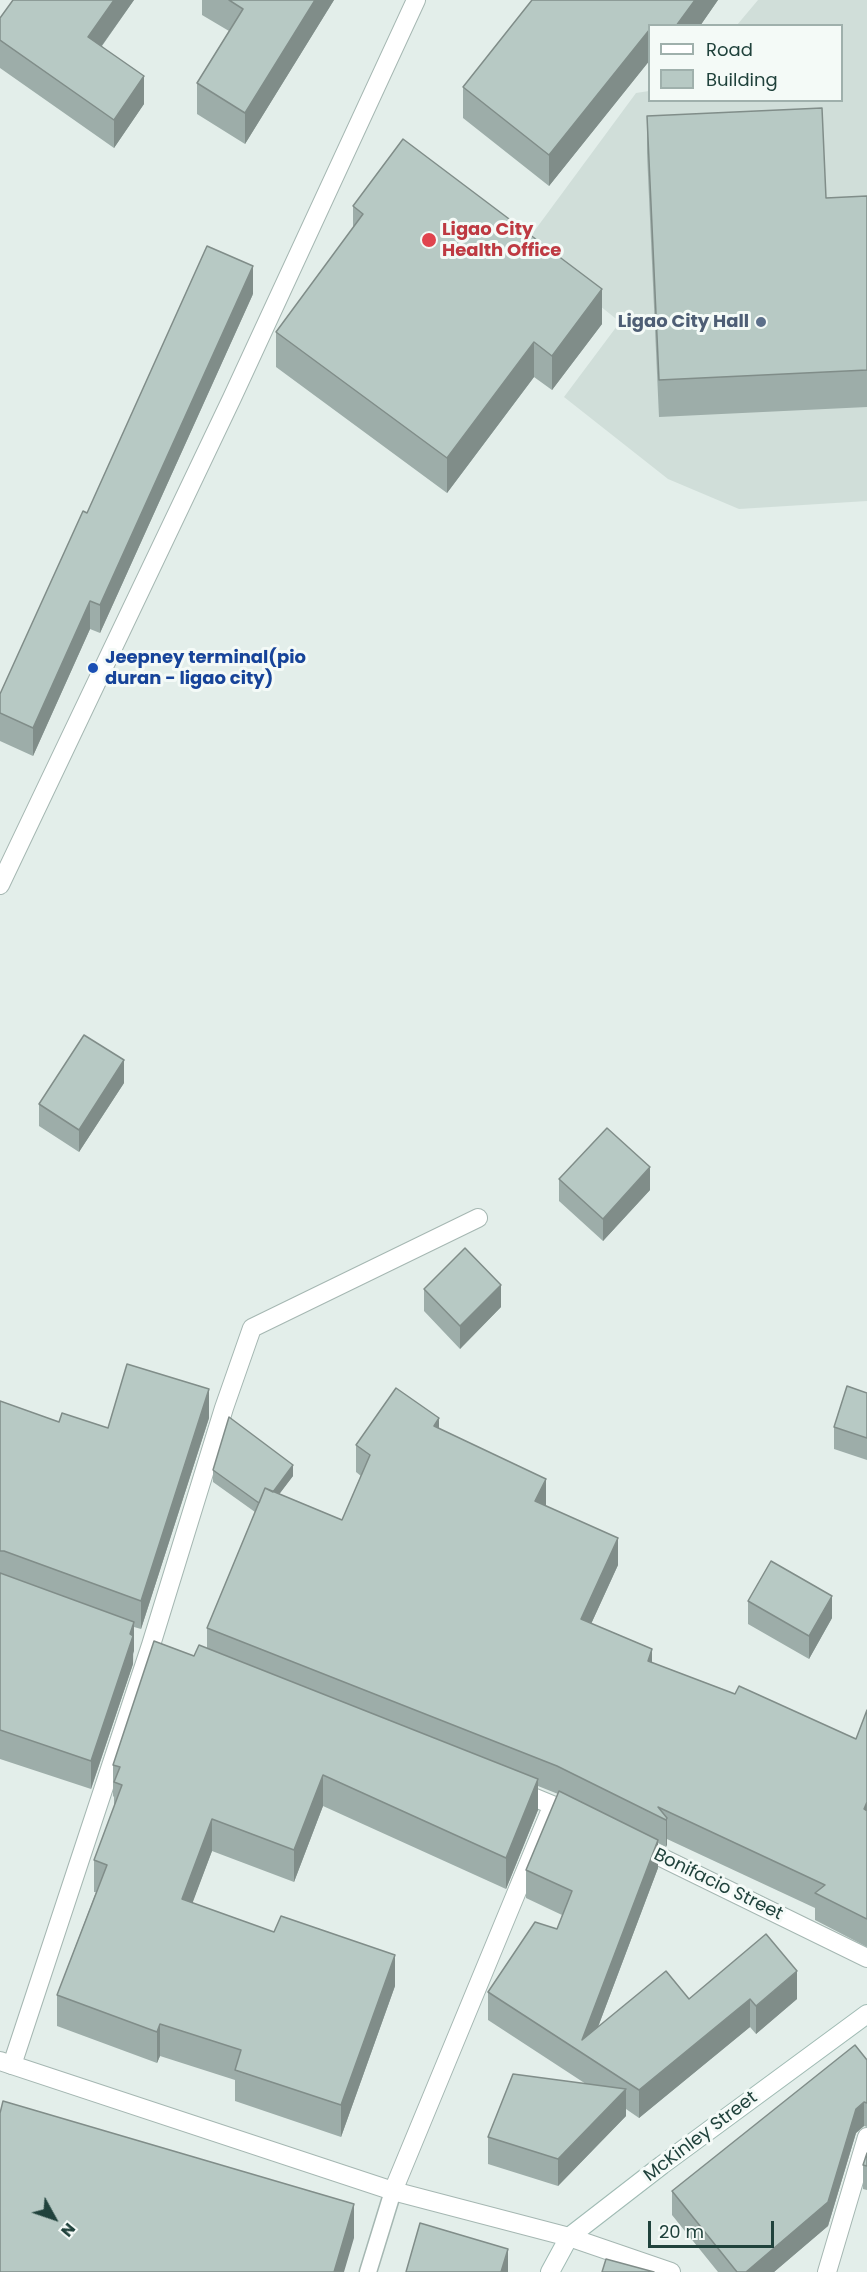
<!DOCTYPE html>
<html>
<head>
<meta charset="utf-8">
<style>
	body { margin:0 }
	#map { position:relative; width:867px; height:2272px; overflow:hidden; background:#e3eeea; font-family:Poppins,sans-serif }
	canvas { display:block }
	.legend { position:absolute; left:648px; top:24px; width:195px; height:78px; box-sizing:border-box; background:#f4faf7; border:2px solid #9fb0ac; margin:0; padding:8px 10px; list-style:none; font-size:18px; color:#20423c }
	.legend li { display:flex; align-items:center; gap:12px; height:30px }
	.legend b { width:30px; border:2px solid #9fb0ac }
	.north { position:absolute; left:24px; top:2188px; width:60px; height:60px; -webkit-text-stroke:4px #f4faf7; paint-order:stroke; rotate:130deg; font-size:16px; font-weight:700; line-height:24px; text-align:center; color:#20423c }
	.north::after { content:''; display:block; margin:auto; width:21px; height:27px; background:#20423c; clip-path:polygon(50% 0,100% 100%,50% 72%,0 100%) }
	.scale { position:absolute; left:648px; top:2221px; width:126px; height:27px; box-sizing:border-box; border:3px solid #20423c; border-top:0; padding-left:8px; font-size:18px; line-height:21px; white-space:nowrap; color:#20423c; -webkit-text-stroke:4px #f4faf7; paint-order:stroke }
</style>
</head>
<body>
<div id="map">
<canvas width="867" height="2272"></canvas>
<ul class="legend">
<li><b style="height:8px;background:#fff"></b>Road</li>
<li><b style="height:16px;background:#b7c9c4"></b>Building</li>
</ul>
<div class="north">N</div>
<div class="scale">20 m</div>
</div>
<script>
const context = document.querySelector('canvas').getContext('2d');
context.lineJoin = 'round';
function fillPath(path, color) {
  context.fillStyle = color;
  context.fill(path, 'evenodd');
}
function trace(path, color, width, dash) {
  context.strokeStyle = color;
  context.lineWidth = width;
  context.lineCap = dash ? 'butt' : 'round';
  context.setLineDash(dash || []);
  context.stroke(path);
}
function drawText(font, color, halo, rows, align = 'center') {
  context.font = font + ' Poppins,sans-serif';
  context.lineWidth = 6;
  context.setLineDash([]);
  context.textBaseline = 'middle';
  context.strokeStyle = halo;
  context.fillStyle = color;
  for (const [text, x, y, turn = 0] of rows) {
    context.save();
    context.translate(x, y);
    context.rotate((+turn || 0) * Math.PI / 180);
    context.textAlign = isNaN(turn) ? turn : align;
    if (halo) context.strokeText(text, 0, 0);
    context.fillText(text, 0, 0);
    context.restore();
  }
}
fillPath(new Path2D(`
	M758,0h109v501l-128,8 -71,-30 -104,-82 56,-75 -96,-77 112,-152 13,-2 1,9h192v-74l-105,-1z`), '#d0ded9');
const service = new Path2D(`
	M368,2272l25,-81`);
const minor = new Path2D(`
	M516,1790l58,24
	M636,1845l231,113
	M12,2065l139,-420 73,-237 28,-80 226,-110
	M393,2191l156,-377
	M569,2237l102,35
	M827,2272l40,-135`);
const tertiary = new Path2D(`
	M0,885l232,-487 184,-398
	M0,2061l393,130 176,46`);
const secondary = new Path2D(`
	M550,2272l19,-35 93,-72 205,-151`);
trace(service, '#a5b7b2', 19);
trace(minor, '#a5b7b2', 20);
trace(tertiary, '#a5b7b2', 20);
trace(secondary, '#a0bbb4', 20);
trace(service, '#fff', 16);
trace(minor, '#fff', 18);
trace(tertiary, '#fff', 18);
trace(secondary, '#fff', 18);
fillPath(new Path2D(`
	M13,0h121l-32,46 42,58 -30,44 -114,-80v-50z
	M202,0h132l-89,144 -48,-30v-31l32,-52 -27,-16z
	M532,0h186l-18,26h-50v34l-101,126 -86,-68v-31z
	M647,116l179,82 41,-2v211l-208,10 -12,-264z
	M353,206l249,118 -50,66 -18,-13 -87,116 -171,-126v-35l77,-104z
	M253,294l-153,339 -10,-4 -57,127 -33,-15v-47l87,-181z
	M124,1083l-45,69 -40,-26v-22z
	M559,1179l91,11 -47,51 -44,-40z
	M424,1289l77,18 -41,42 -36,-38z
	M867,1393v67l-33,-11v-22z
	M0,1401l59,21 49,6 101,-10 -68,211 -7,-2 -1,37 -42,125 -91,-30z
	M439,1428l107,78 72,59 -27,59 61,39 204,76 11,-29v237l-52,-27v-12l-148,-69 -1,8 -8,-4v25l-60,159 91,-28h108l-41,35 -6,-7 -111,91 -13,-9v7l-68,70 -70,-22v-27l98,-53 -98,-64v-28l69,-63 5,-14 -36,-17v-28l32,-76 -20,-8v24l-32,79 -183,-83 -29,76 -82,-31 -20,52 203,83 -54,151 -106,-36v-21l-75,-24 -3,7 -100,-37v-31l39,-103h-2v-32l20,-53v-10l-1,-1v-31l81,-109 13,-8v-20l48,-116 -42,-30v-12l80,6 -14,18 63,26 19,-44 -5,-4v-27z
	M748,1601l84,17 -23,41 -61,-35z
	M867,2060v67l-3,-1 -8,7 -28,93 -54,46h-56l-46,-57v-24z
	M867,2153v37l-4,-1v-24z`), '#9dada9');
fillPath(new Path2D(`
	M114,0h20l-46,65v-28z
	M315,0h19l-89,144v-31z
	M695,0h23l-18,26h-24z
	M650,29v31l-101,126v-31z
	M144,76v28l-30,44v-28z
	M253,266v28l-153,339v-28z
	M602,289v35l-50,66v-34z
	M534,342v35l-87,116v-35z
	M90,601v28l-57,127v-28z
	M124,1060v23l-45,69v-22z
	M650,1167v23l-47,51v-22z
	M501,1285v22l-41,42v-23z
	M209,1389v29l-68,211v-28z
	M439,1418v28l-5,-20z
	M293,1465v11l-31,41v-12z
	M546,1479v27l-11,-5z
	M618,1538v27l-37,81v-27z
	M832,1596v22l-23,41v-23z
	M134,1622v29l-1,3v10l-42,125v-28z
	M652,1649v27l-4,-15z
	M323,1775v31l-29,76v-32z
	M538,1779v31l-32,79v-31z
	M867,1802v27l-3,-20z
	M667,1818v27l-1,2v-27z
	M212,1819v32l-30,80v-32z
	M658,1840v28l-71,188 -5,-16z
	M395,1955v31l-54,151v-32z
	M797,1971v28l-41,35v-28z
	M750,1999v28l-111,91v-28z
	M160,2024v32l-3,7v-31z
	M626,2089v27l-68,70v-27z
	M864,2102v24l-8,7 -28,93 -54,46h-28l110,-163z
	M354,2204v34l-10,34h-10z
	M508,2249v23h-7z`), '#808d89');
const building = new Path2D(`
	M13,0h101l-26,37 56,39 -30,44 -114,-80v-22z
	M229,0h86l-70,113 -48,-30 46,-74z
	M532,0h163l-19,26h-26v3l-101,126 -86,-68z
	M822,108l4,90 41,-2v174l-208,10 -12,-264z
	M403,139l199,150 -50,67 -18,-14 -87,116 -171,-126 87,-118 -10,-8z
	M207,246l46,20 -153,339 -10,-4 -57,127 -33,-15v-19l83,-183 4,2z
	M84,1035l40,25 -45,70 -40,-26z
	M607,1128l43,39 -47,52 -44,-40z
	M465,1248l36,37 -41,41 -36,-37z
	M127,1364l82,25 -68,212 -137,-50h-4v-150l59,21 3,-9 46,15z
	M847,1386l20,7v45l-33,-11z
	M396,1388l43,30 -5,8 112,53 -11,22 83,37 -37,81 71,30 -4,12 87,33 4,-8 117,53 11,-29v92l-3,7 3,2v108l-52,-26 10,-8 -167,-78 9,11 -1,2 -109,-54 -350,-138 58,-140 77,32 28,-65 -14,-10z
	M229,1417l64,48 -20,27 -8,-4 -6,15 -46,-33z
	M771,1561l61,35 -23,40 -61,-35z
	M0,1573l134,49 -4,12 3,2 -42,125 -91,-31z
	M154,1641l40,15 5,-11 339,134 -32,79 -183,-83 -29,75 -82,-31 -30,80 92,33 7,-16 114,39 -54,150 -106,-35 6,-20 -81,-26 -3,8 -100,-37 50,-130 -13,-5 28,-75 -8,-3 6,-15 -7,-2z
	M559,1791l99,49 -76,200 84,-69 23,28 77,-65 31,37 -41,35 -6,-7 -111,91 -151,-98 47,-70 22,7 15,-38 -46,-21z
	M855,2045l12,15v43l-3,-1 -8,7 -28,93 -82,70h-9l-65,-81z
	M513,2074l113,15 -68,70 -70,-22z
	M3,2101l351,103 -20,68h-334v-159z
	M867,2153v13l-4,-1z
	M420,2223l88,26 -7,23h-95z
	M606,2259l48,13h-52z`);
fillPath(building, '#b7c9c4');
trace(building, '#808d89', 1.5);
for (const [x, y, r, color] of [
	[429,240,8,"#e0444e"],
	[761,322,6,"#5c6f8a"],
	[93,668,6,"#1a4fb4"]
]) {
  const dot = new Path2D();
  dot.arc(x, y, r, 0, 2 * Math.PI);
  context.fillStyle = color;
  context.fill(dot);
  trace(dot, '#f4faf7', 2);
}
drawText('bold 18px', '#be3a42', '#f4faf7', [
	["Ligao City",442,230],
	["Health Office",442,251]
], 'left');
drawText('bold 18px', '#4e5e75', '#f4faf7', [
	["Ligao City Hall",749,322]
], 'right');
drawText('bold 18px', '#164399', '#f4faf7', [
	["Jeepney terminal(pio",105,658],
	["duran - ligao city)",105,679]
], 'left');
drawText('18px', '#20423c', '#f4faf7', [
	["Bonifacio Street",718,1885,26],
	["McKinley Street",701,2137,-37]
]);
</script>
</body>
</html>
